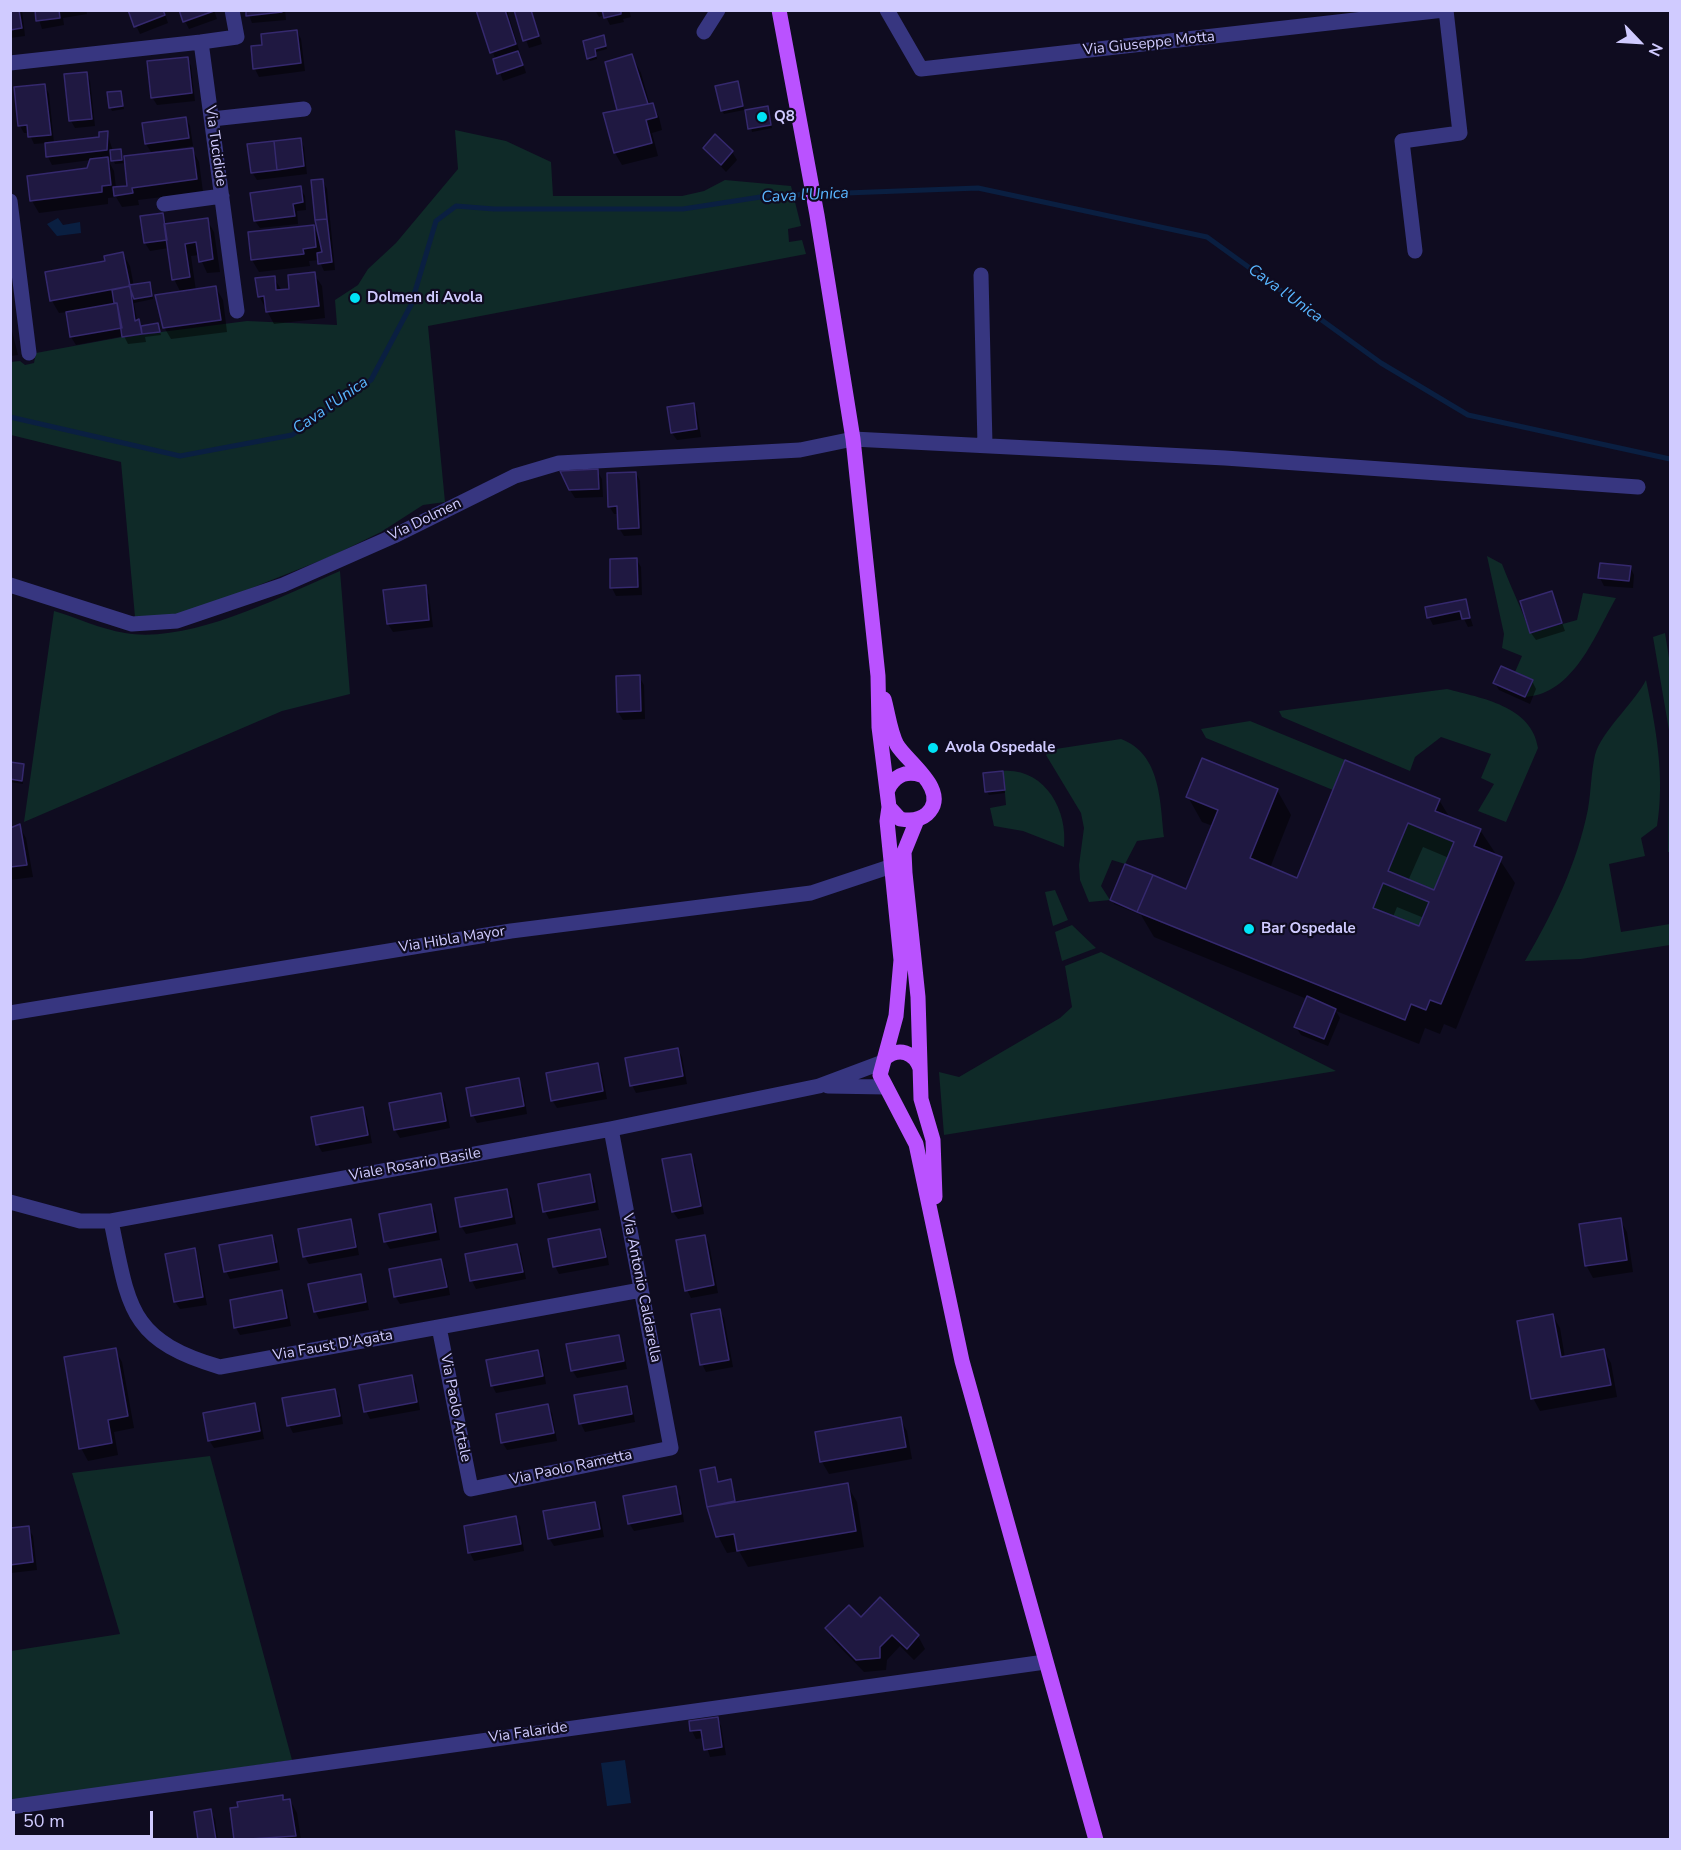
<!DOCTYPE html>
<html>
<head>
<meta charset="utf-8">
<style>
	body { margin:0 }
	#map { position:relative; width:1681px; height:1850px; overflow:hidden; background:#0f0c20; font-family:"Nunito Sans",sans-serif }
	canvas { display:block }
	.frame { position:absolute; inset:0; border:12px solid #d0cbff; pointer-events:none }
	.north { position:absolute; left:1609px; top:12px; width:60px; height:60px; -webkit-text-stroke:4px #0f0c20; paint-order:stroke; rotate:115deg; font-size:16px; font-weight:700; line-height:24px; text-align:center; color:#d0cbff }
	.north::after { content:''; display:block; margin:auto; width:21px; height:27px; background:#d0cbff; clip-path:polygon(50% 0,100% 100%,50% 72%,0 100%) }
	.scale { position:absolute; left:12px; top:1811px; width:141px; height:27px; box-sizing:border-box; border:3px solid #d0cbff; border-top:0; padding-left:8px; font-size:18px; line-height:21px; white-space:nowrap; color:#d0cbff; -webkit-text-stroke:4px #0f0c20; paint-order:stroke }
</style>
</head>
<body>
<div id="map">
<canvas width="1681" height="1850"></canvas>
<div class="frame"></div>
<div class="north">N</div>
<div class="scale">50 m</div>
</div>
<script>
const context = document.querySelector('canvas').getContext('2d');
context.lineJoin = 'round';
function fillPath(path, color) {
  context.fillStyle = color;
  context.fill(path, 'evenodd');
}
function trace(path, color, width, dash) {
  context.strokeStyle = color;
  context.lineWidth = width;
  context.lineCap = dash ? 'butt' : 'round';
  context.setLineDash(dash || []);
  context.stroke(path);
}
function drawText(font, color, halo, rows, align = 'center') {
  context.font = font + ' "Nunito Sans",sans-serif';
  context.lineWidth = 4.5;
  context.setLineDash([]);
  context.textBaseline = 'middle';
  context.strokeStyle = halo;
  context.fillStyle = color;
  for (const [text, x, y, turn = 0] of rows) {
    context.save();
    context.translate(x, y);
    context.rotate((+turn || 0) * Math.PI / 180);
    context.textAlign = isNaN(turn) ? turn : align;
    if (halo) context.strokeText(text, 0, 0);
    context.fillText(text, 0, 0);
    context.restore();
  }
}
fillPath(new Path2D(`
	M455,130l51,11 45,21 2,34h129l22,-5 21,-11 66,6 10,40 -13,3 1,13 13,-2 4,14 -378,72 17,176 -22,3 -42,27 -49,24 -118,47 -34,13 -45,1 -14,-155 -110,-27 -1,-73 10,-1 5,4 9,-2 2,-10 86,-16 125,-16 90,4 -2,-25 23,-15 10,-16 28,-26 62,-74z
	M1487,556l15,8c9,24 20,45 28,69l47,-13 6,-27 33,5c-21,37 -42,96 -91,99l8,-17 -18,-8 7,-16 -20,-8 2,-14z
	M340,571l10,123 -68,17 -258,111 30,-211c24,7 46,18 71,22 65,11 155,-36 215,-62z
	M1665,633l5,31v188h-2l2,-116 -17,-99z
	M1646,680c10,48 19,97 11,146l-16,12 4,18 -36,8 12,68 49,-8v21l-89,14 -56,2c28,-48 52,-97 63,-152 3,-17 3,-36 7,-54 6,-23 39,-52 51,-75z
	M1447,689c34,9 85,17 91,59l-32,74 -28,-11 16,-27 -13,-6 10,-24 -50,-17 -26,20 -5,14 -128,-54 -3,-6z
	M1250,721l95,39 -12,30 -127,-52 -5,-9z
	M1121,739c40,15 39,62 43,98l-27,4 -12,23 -13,-4 -11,26 9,14 -21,2 -9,-22 -1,-15 5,-37 -3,-15 -35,-58 3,-5z
	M1003,771c41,-3 65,38 61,76l-41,-16 -29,-5 -4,-18 16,-3z
	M1408,823l46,19 -20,48 -46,-19z
	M1383,883l46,19 -10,24 -46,-18z
	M1055,890l13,30 -15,6 -8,-34z
	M1072,925l24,23 -34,13 -7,-29z
	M1101,952l235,119 -392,64 -5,-63 20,5 101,-59 12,-11 -7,-41z
	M210,1456l82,304 -281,42v-151l109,-17 -48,-161z`), '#0f2a28');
fillPath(new Path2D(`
	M58,218l5,7 17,-3 1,11 -24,3 -10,-12z
	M625,1760l6,43 -24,3 -6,-43z`), '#0a1f41');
fillPath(new Path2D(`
	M10,10h12l3,26 -15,2z
	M36,10h50l1,4 -24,4 1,7 -22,4z
	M129,10h37l-2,1 4,12 -28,11z
	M214,10l3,9 -28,10 -4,-8z
	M247,10h38l1,10 -34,3z
	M478,10h29l19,63 -23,8z
	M515,10h16l11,34 -13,4z
	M595,10h34l2,7 -8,2 1,3 -14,3 -5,-10 -6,2z
	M297,31l4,8 4,32 -46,6 -4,-8 -3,-22 12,-1z
	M603,37l4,12 -11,3 1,7 -7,2 -2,-3z
	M632,56l9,17 9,32 2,-1 7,13 3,13 -10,3 6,23 -36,9 -7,-12 4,-44z
	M187,58l4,8 4,35 -38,4 -5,-8z
	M86,73l4,8 5,45 -20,2 -4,-7z
	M45,86l4,8 5,49 47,-5 6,-5 6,18 7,-1 3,8 69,-9 7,13 4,30 -65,8 1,5 -17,2 -6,-10 -8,1v6l-69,9 -7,-12 57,-31 2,-10 -39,5 -4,-8 -2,-14 -12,1 -5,-11h-5l-4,-7zM112,157l3,7 11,-1 3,24 -13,1 -2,-17 -7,-13z
	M739,86l5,24 -20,4 -2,-3z
	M120,92l4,17 -12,2 -2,-4z
	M767,108l5,20 -20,4 -5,-21z
	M186,118l4,8 3,20 -42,6 -5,-8z
	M300,139l4,8 3,27 -50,6 -5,-8z
	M705,149l27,3 5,8 -11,12z
	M323,181l4,8 8,81 -11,1 -5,-11 -10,1 1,5 -51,6 -7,-12 61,-34 5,9 -5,-53z
	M300,188l5,8 1,14 -9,1 1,13 -38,4 -5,-7z
	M162,215l5,10 40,-5 7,12 6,40 -13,1 -8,-18 -8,1 5,35 20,-3 7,12 4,32 -56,7 -7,-12 17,-34 -7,-14 -5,-31 -19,3 -5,-8 -3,-25z
	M123,254l7,12 4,21 16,-3 2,3 1,12 -19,4 3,17 4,7 17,-2 3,10 -16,2 1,5 -18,2 -4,-8 -48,9 -5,-8 -4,-25 -8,1 -7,-12 -5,-28 60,-11z
	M314,274l8,12 3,32 -51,6 -15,-28 15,-18 8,13 9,-1z
	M10,323l8,32 -8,1z
	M693,405l4,7 4,25 -24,3 -5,-7z
	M597,471l5,8 1,18 -28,1 -5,-8z
	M636,473l4,8 2,54 -18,1 -5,-8v-14h-5l-5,-8z
	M636,559l5,8 1,28 -26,1 -4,-8z
	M1630,567l4,8 -1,13 -29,-2 -4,-8z
	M425,587l4,8 4,32 -40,5 -5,-8z
	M1551,593l14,38 -29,9 -5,-7z
	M1465,601l8,25 -5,1 -4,-8 -31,6 -4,-8z
	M639,677l5,8 1,34 -22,1 -5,-8z
	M1532,681l4,8 -6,15 -31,-14 -4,-7z
	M10,764l13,1v19l-13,-2z
	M1002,772l3,21 -16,2 -2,-3z
	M1277,790l14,25 -21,53 28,11 141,-79 11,18 30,12 35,53 -59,146 -12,-5 -4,10 -15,-6 -6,16 -83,-33 4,7 -12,28 -27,-11 -5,-8 11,-28 -153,-62 -13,-22 -27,-11 -2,-4 75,-9 26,-65 -11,-4 -14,-25zM1423,847l26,11 -14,34 -27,-11zM1397,907l27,11 -4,10 -27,-11z
	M19,826l7,12 7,39 -23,3v-50z
	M678,1050l4,7 5,27 -51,9 -4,-8z
	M597,1065l5,8 5,26 -50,9 -5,-8z
	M518,1080l5,8 4,26 -50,9 -4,-8z
	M440,1094l5,8 5,26 -50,10 -5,-8 -5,-26z
	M363,1109l4,8 5,26 -50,9 -4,-7z
	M690,1156l5,8 9,50 -26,5 -5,-7z
	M590,1175l4,8 5,27 -50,9 -4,-8z
	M506,1190l5,8 5,26 -50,10 -5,-8z
	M430,1205l5,8 5,27 -50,9 -5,-8z
	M1620,1220l7,12 6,40 -40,6 -7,-13z
	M350,1221l4,8 5,26 -50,9 -4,-7z
	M600,1231l4,7 5,27 -50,9 -4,-8z
	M271,1236l5,8 4,26 -50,9 -4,-8z
	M704,1236l5,8 9,49 -27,5 -4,-8z
	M516,1245l5,8 5,26 -50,10 -4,-8 -5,-26z
	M194,1250l4,8 9,47 -27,4 -5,-7z
	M441,1261l4,8 5,26 -50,9 -5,-8z
	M360,1276l4,8 5,26 -50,9 -4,-8z
	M281,1292l5,8 5,26 -51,9 -4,-7z
	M719,1310l5,8 9,49 -27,5 -4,-8z
	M1553,1316l7,12 5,30 39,-7 7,12 6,34 -77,14 -7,-13z
	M618,1336l4,8 5,25 -50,9 -5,-8z
	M115,1350l7,12 12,66 -20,4 4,23 -30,6 -7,-13z
	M537,1352l5,7 4,25 -50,9 -4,-8z
	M411,1376l5,8 4,26 -50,9 -4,-8z
	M626,1387l4,8 5,27 -50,10 -4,-8z
	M334,1390l5,8 4,26 -50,9 -4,-8z
	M255,1405l4,8 5,26 -50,9 -5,-8z
	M547,1406l5,7 5,28 -50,9 -5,-8z
	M900,1419l7,12 5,28 -83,15 -7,-12z
	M714,1468l6,15 10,-2 7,22 110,-18 10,17 7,45 -116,20 -9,-16 -12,2 -9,-17 -10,-29z
	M675,1488l5,8 4,26 -50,9 -5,-8z
	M595,1503l4,8 5,26 -50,9 -5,-8z
	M515,1518l5,8 4,25 -50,10 -4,-8 -5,-26z
	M28,1528l5,8 4,34 -26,3 -1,-43z
	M880,1599l38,37 7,13 -11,11 -14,-14 -13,14 -1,10 -22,2 -30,-31 -7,-12 34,-10z
	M717,1718l4,8 5,29 -16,2 -6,-19 -8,1 -4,-8z
	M282,1796l3,5 5,-1 7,13 4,27h-65z
	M210,1811l5,8 3,21h-18z`), '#0007');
trace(new Path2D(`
	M10,417l170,39 112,-21 79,-55 40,-75 25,-84 20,-15 38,3h189l84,-13 211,-8 229,49 174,126 87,52 202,44`), '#0a1f41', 5);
const building = new Path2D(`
	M10,10h9l3,18 -12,2z
	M35,10h24l1,8 -24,3z
	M128,10h35l2,5 -31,12z
	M179,10h35v1l-31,11z
	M246,10h36v2l-36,4z
	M476,10h29l11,34 -26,9z
	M514,10h17l8,26 -16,5z
	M602,10h19v4l-17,4z
	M297,30l4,33 -48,6 -2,-23 11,-1 -1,-11z
	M604,35l2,11 -11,3 1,7 -9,3 -4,-18z
	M518,51l5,14 -26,9 -4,-15z
	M632,54l16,50 -31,6 -12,-48z
	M188,57l4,36 -41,5 -4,-37z
	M87,72l5,47 -23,2 -5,-47z
	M738,81l5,25 -22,5 -6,-25z
	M45,84l6,51 -23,2 -1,-12 -9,1 -4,-39z
	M121,91l2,15 -14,2 -2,-16z
	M653,103l4,14 -11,3 6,23 -38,10 -11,-40z
	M768,106l3,19 -23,4 -3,-19z
	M186,117l3,21 -44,6 -3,-21z
	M108,131l-1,19 -61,7 -1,-14 54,-6v-5z
	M715,134l18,17 -12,14 -18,-17z
	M301,138l3,28 -27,4 -3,-29z
	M274,141l3,29 -26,3 -4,-29z
	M193,148l4,31 -65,9 1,5 -19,3 -1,-9 14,-1 -3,-30z
	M121,149l1,11 -11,1 -1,-11z
	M108,157l3,28 -9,1v6l-72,9 -3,-25 60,-8 3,-9z
	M323,179l4,40 -12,1 -4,-40z
	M301,186l2,16 -10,2 2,12 -41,5 -4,-28z
	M163,213l4,27 -23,3 -4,-27z
	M208,218l5,41 -14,3 -3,-20 -11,2 5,33 -18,3 -8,-56z
	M327,219l5,43 -14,2 -1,-11 5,-1 -7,-32z
	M314,225l2,22 -13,2 1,5 -53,6 -3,-28z
	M123,252l7,34 -80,15 -5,-29 60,-11 -1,-5z
	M315,272l4,34 -53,6 -2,-16 -6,1 -3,-19 20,-2 1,14 13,-1 -1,-14z
	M150,282l2,14 -18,3 -5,-14z
	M130,286l5,35 4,-2 3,15 -20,3 -5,-34h-3l-2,-13z
	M216,286l5,34 -58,8 -8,-33z
	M117,303l5,25 -52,9 -4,-25z
	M158,323l2,9 -18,2 -1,-8z
	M694,403l3,26 -26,4 -4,-26z
	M598,469l1,20 -30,1 -9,-19z
	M636,472l3,56 -21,1 -1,-23 -9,1 -1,-34z
	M637,558l1,29 -28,1v-29z
	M1600,563l31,3 -2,15 -31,-3z
	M426,585l3,35 -42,4 -4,-34z
	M1552,591l10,32 -32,10 -10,-32z
	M1466,599l4,19 -8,1 -2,-8 -33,7 -2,-11z
	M1501,666l32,14 -8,17 -32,-14z
	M640,675l1,36 -24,1 -1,-36z
	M1202,758l76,31 -28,69 47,20 48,-118 95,39 -5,12 46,18 -7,17 28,11 -61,147 -11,-4 -4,10 -15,-6 -6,16 -268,-108 16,-37 33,14 32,-79 -32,-13zM1408,823l46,19 -20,48 -46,-19zM1383,883l46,19 -10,24 -46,-18z
	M10,762l14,2 -2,17 -12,-2z
	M1003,771l2,19 -20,2 -2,-19z
	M20,824l7,41 -17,2v-39z
	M1125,864l28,11 -16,37 -27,-12z
	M1307,996l29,13 -12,30 -30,-12z
	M678,1048l5,28 -53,10 -5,-28z
	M598,1063l5,28 -52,10 -5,-28z
	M519,1078l5,28 -53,10 -5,-28z
	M441,1093l5,28 -52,9 -5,-27z
	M363,1107l5,28 -52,10 -5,-28z
	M691,1154l10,52 -29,6 -10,-53z
	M590,1174l5,28 -52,10 -5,-28z
	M507,1189l5,28 -52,10 -5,-29z
	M431,1204l5,28 -52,10 -5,-28z
	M1621,1218l6,42 -42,6 -6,-42z
	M351,1219l5,28 -53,10 -5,-28z
	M600,1229l6,28 -53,10 -5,-28z
	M272,1235l5,27 -53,10 -5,-27z
	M705,1235l9,50 -29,6 -9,-51z
	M517,1244l6,28 -53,9 -5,-27z
	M195,1248l8,49 -29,5 -9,-48z
	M441,1259l6,28 -53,10 -5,-28z
	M361,1274l5,28 -52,10 -6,-28z
	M282,1290l5,28 -53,10 -4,-28z
	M720,1309l9,51 -29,5 -9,-51z
	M1553,1314l8,43 43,-8 7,36 -80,14 -14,-78z
	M619,1335l5,26 -53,10 -5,-27z
	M116,1348l12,68 -20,4 4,23 -33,6 -15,-92z
	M538,1350l5,26 -52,10 -5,-26z
	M412,1375l5,27 -53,10 -5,-27z
	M627,1386l5,28 -53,10 -5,-29z
	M335,1389l5,27 -53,10 -5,-28z
	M255,1403l5,28 -52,10 -5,-28z
	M548,1404l6,29 -53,10 -5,-29z
	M901,1417l5,30 -86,15 -5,-30z
	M715,1467l3,15 13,-3 4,22 -28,6 -7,-37z
	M848,1483l8,48 -119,20 -3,-17 -18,3 -9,-30z
	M676,1486l5,28 -53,10 -5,-28z
	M595,1502l5,27 -52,10 -5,-28z
	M516,1516l5,28 -53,9 -4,-27z
	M29,1526l4,36 -23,3v-37z
	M880,1597l39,38 -12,14 -15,-14 -12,12v11l-24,2 -31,-32 24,-23 12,12z
	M718,1717l4,30 -18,3 -3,-20 -11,1 -1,-10z
	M283,1795v5l7,-1 6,37 -62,4 -4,-32 8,-1 -1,-5z
	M211,1809l5,31h-18l-4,-28z`);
fillPath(building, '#1f1841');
trace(building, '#35296e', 1.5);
trace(new Path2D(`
	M232,10l5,27 -36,5 36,269
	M887,10l34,59 523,-59
	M704,32l14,-22
	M10,63l191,-21
	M212,119l92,-10
	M10,201l19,152
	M164,204l58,-8
	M1415,251l-13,-110 58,-8 -14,-123
	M981,275l4,170
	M10,585l122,39 45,-3 106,-36 111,-49 121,-60 44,-13 241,-13 53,-11 372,19 413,29
	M10,1013l501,-82 300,-38 81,-27
	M828,1086l58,1
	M10,1202l70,19h31l500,-92 208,-43 64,-24
	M111,1221c18,86 17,119 109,146l421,-77
	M439,1327l32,162 200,-41 -60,-319
	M10,1807l1035,-145`), '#373680', 15);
trace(new Path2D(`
	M779,10l38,205 36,224 25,237 1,51 10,80 -2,14 14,139 -5,56 -16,59 36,69 46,217 134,479
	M884,699c4,14 6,33 13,46 11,18 54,46 30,69 -8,7 -17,7 -27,5l-11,-12
	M887,792c6,-16 18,-22 34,-17
	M917,820l-13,32 1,21 13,124 3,102 12,41 2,57
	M885,1058c14,-11 29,-6 35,10`), '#ba52ff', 15);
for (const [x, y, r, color] of [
	[762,117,6,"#00e3f6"],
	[355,298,6,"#00e3f6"],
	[933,748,6,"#00e3f6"],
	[1249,929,6,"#00e3f6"]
]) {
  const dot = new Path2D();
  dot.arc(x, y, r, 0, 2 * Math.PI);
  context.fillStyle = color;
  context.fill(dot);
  trace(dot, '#0f0c20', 2);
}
drawText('15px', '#d0cbff', '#0f0c20', [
	["Via Giuseppe Motta",1149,44,-6],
	["Via Tucidide",215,146,82],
	["Via Dolmen",425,520,-26],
	["Via Hibla Mayor",452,940,-9],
	["Viale Rosario Basile",415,1165,-10],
	["Via Antonio Caldarella",641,1288,79],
	["Via Faust D'Agata",333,1346,-10],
	["Via Paolo Artale",455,1408,79],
	["Via Paolo Rametta",571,1468,-12],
	["Via Falaride",528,1733,-8]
]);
drawText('bold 15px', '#d0cbff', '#0f0c20', [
	["Q8",774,117],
	["Dolmen di Avola",367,298],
	["Avola Ospedale",945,748],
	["Bar Ospedale",1261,929]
], 'left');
drawText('italic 16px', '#59b6ff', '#0f0c20', [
	["Cava l'Unica",805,196,-3],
	["Cava l'Unica",1285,294,36],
	["Cava l'Unica",331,406,-35]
]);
</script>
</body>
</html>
